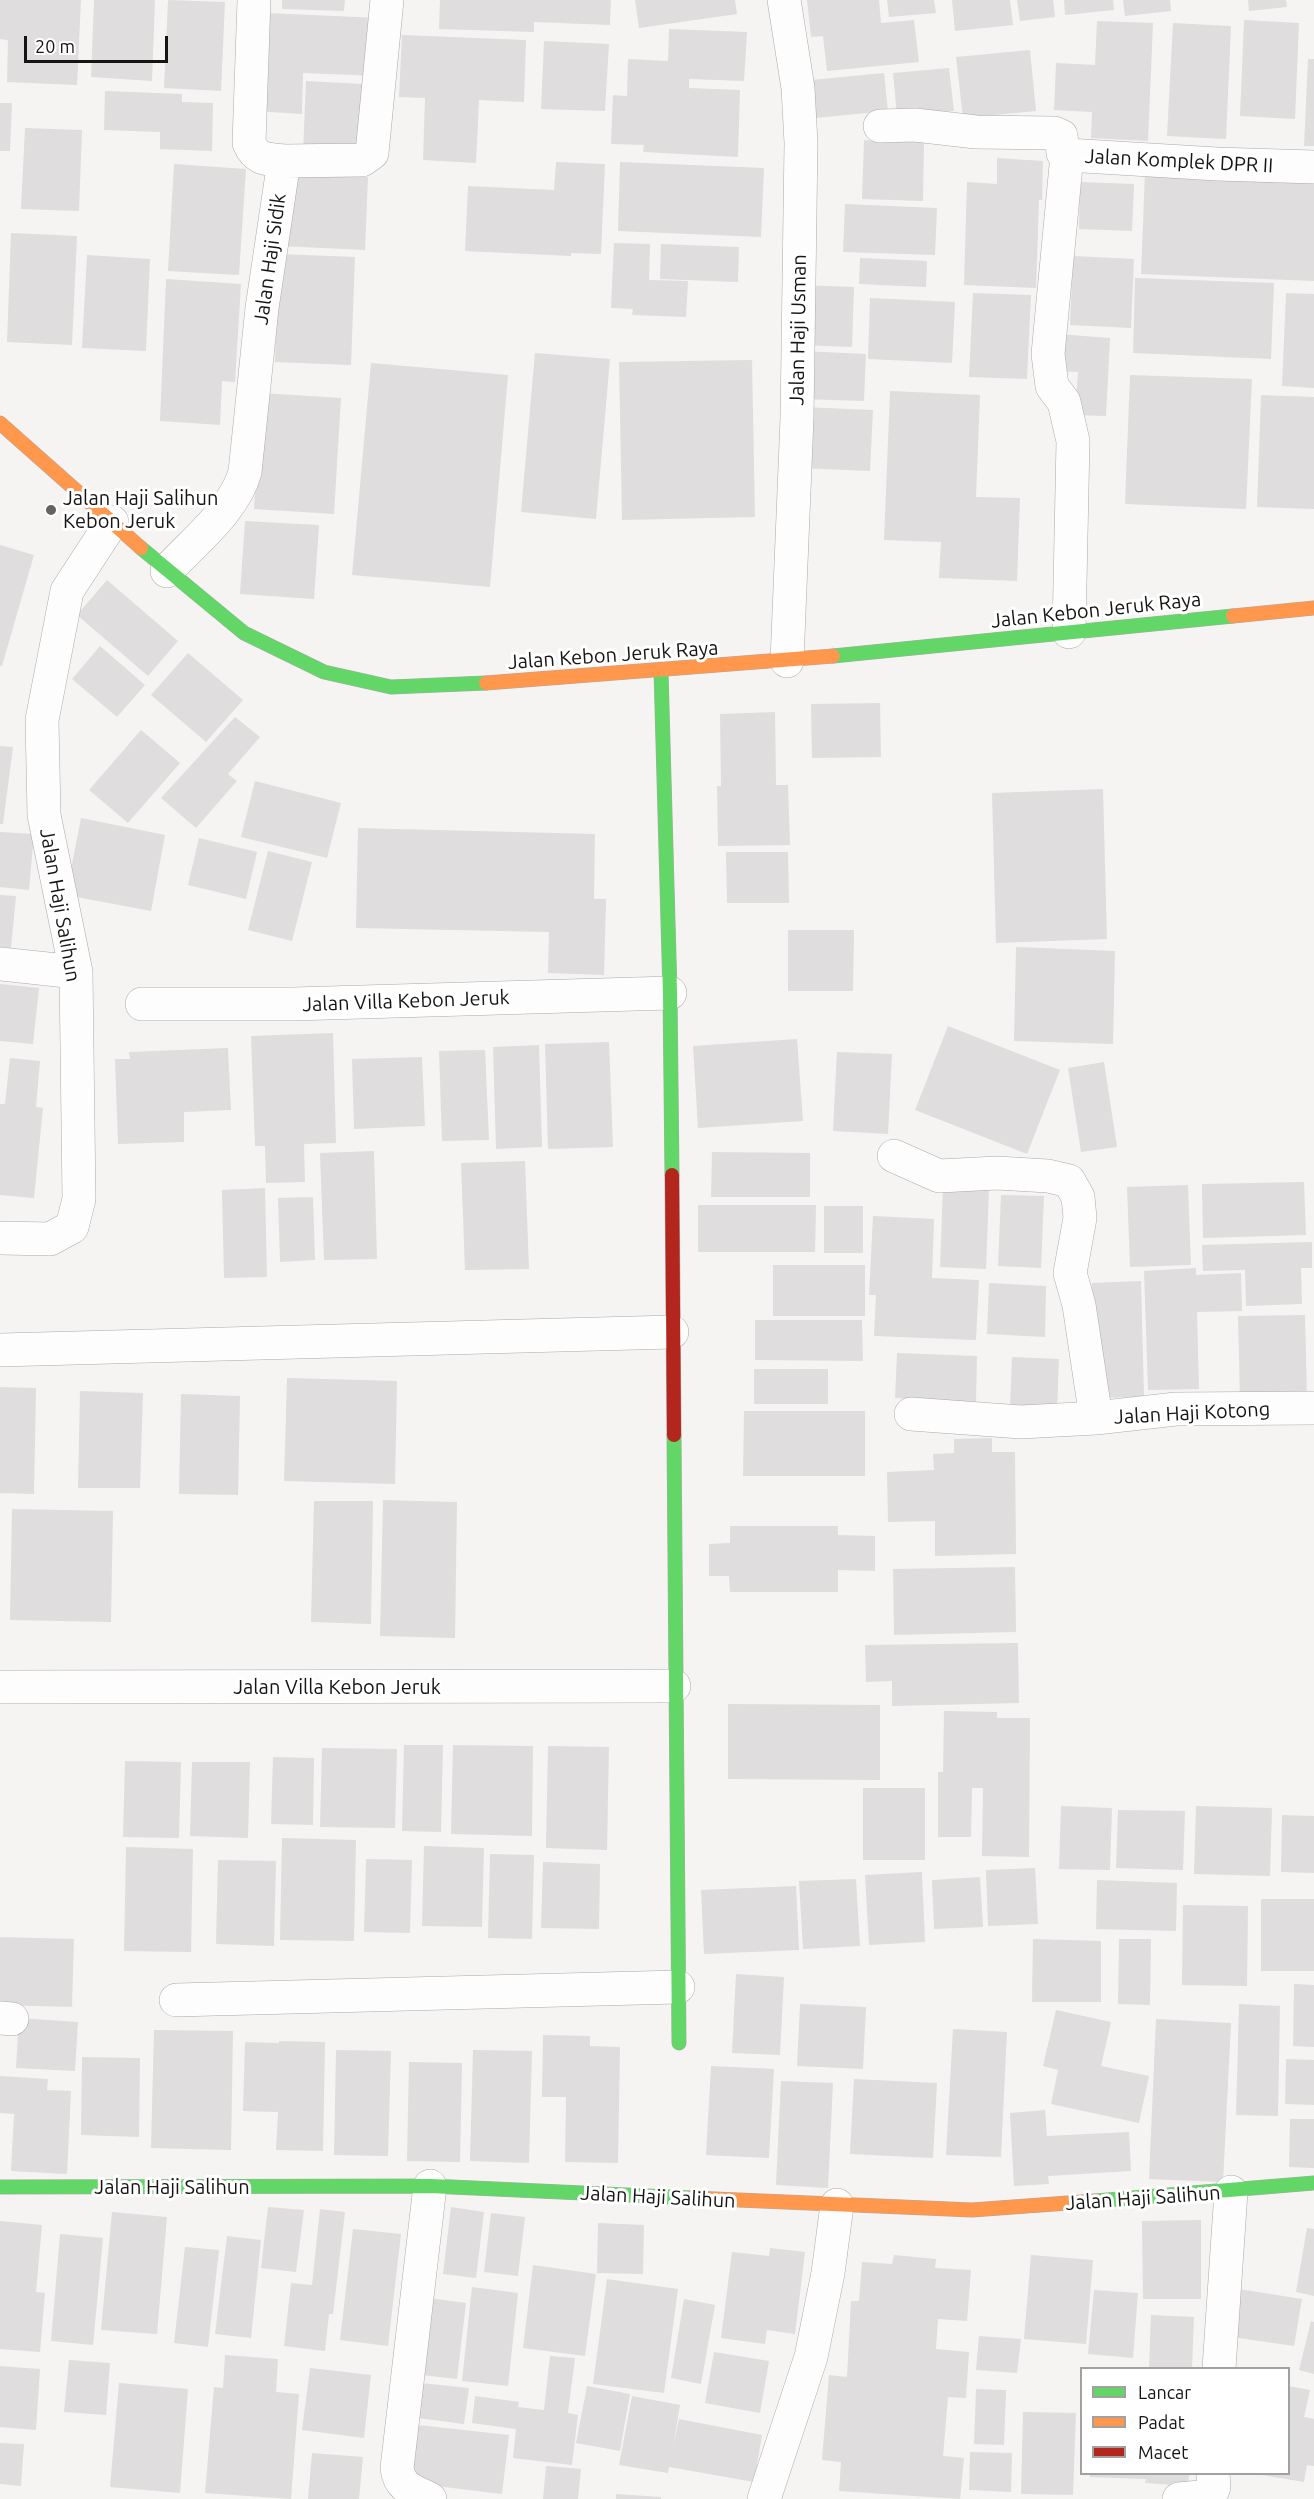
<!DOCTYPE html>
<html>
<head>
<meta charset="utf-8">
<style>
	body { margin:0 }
	#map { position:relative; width:1314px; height:2499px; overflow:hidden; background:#f6f4f2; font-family:Ubuntu,sans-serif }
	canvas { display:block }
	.legend { position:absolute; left:1080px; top:2367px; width:210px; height:108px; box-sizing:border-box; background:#fff; border:2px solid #a2a1a1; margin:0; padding:8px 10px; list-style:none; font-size:18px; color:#161514 }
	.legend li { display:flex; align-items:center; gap:12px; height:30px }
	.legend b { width:30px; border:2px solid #a2a1a1 }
	.scale { position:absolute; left:24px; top:36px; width:144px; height:27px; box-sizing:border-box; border:3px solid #161514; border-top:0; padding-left:8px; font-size:18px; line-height:21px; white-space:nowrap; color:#161514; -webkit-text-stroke:4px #fff; paint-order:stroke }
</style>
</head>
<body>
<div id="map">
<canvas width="1314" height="2499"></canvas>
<ul class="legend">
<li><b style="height:8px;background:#63d668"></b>Lancar</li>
<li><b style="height:8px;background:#ff974d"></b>Padat</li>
<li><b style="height:8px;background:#b3261e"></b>Macet</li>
</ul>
<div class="scale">20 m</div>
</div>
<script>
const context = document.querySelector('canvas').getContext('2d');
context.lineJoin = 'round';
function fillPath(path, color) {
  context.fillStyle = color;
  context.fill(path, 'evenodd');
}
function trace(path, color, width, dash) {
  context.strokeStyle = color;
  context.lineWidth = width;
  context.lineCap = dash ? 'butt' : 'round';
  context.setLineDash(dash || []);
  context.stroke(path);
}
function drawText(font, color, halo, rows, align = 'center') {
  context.font = font + ' Ubuntu,sans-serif';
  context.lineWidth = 6;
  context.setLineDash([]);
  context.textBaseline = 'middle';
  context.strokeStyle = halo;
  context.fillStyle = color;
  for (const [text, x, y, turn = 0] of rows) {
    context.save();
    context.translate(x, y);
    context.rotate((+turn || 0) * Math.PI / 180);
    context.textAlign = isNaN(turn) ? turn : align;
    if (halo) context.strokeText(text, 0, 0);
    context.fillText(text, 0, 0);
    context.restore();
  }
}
fillPath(new Path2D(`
	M0,0h81l-4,85 -70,-3 1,-42 -8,-1z
	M94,0h61l-3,81 -61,-4z
	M168,0l57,2 -4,89 -57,-3z
	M282,0h63l-1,11 -62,-2z
	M440,0h171l-1,25 -76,-3v10l-95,-3z
	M635,0h100l2,14 -98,14z
	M807,0h72l2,23 33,-3 5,42 -92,9 -4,-35 -12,1z
	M887,0h47l2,13 -47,4z
	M952,0h58l3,25 -58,6z
	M1017,0h36l2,17 -35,4z
	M1064,0h49l1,10 -49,5z
	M1123,0h47l1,11 -46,5z
	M1248,0h38l1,7 -38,4z
	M266,13l114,5 -2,58 -75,-3 -1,41 -47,-3z
	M1244,20l55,3 -4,96 -55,-3z
	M1097,21l56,2 -5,118 -57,-3 1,-26 -38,-2 2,-47 39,2z
	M1173,23l58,3 -5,113 -59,-3z
	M669,29l78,3 -3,49 -55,-2v9l51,2 -2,67 -95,-5 1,-7 -33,-1 2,-49 14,1 1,-37 40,2z
	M402,35l124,5 -2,62 -45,-2 -3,63 -53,-3 2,-62 -26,-1z
	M544,41l65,3 -4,67 -64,-2z
	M1030,50l6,61 -73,7 -7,-61z
	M1308,59h6v87h-10z
	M949,68l5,43 -57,5 -4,-43z
	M884,73l4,38 -73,7 -4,-38z
	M306,81l57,3 -2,71 -58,-2z
	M105,91l77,3v8l31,1 -1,48 -52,-2v-17l-56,-2z
	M0,103h12l-2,48h-10z
	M25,128l57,2 -3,81 -58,-2z
	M864,140l60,2 -1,59 -61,-2z
	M997,158l46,3 -1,39h-3l-3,88 -72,-3 3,-103 30,2z
	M556,162l49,2 -4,90 -30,-1v3l-106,-5 3,-65 86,4z
	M620,162l144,6 -3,69 -143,-6z
	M174,164l72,5 -7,106 -71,-4z
	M1145,172l169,6v103l-173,-7z
	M283,173l85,4 -3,73 -85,-4z
	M1080,182l54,2 -2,47 -53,-2z
	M845,204l92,4 -2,47 -92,-3z
	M11,233l66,3 -5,109 -65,-3z
	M614,243l36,1 -1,36 39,1 -2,36 -54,-2 1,-6 -22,-1z
	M661,244l78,3 -1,35 -78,-3z
	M279,254l76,3 -4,108 -76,-3z
	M87,255l63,4 -4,92 -64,-3z
	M1073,256l61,3 -3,69 -61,-3z
	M860,258l67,3 -1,26 -67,-3z
	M1135,278l139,5 -3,76 -138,-6z
	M166,279l75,5 -6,98 -13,-1 -2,44 -60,-4z
	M803,285l51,2 -2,60 -52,-2z
	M973,293l58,2 -4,84 -58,-2z
	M1286,293l28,1v94l-32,-2z
	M870,298l85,4 -3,61 -84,-4z
	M1058,334l52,4 -4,78 -31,-1 3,-43 -21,-1z
	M802,351l64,3 -2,47 -63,-2z
	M535,353l75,6 -14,160 -75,-7z
	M752,360l3,157 -133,3 -3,-158z
	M371,363l137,12 -18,212 -138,-12z
	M1130,375l122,4 -6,130 -121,-5z
	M890,391l90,4 -4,102 44,1 -3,83 -78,-3 2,-36 -57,-2z
	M261,393l80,5 -7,116 -80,-5z
	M1261,395l53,2v112l-57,-2z
	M802,407l71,3 -3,61 -71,-3z
	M245,521l74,4 -5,74 -74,-5z
	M0,545l34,10 -32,111h-2z
	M107,580l71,61 -30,35 -71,-61z
	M100,646l45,39 -28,32 -45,-38z
	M188,653l55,47 -37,42 -55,-47z
	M880,703l1,54 -69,1 -1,-54z
	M775,712l1,73h12l2,60 -72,1 -1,-60h4l-1,-72z
	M235,717l25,20 -32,37 9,7 -41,47 -35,-30z
	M141,730l39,33 -52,60 -39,-33z
	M0,746l13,1 -10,77h-3z
	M255,781l86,22 -14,55 -86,-21z
	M1103,789l4,150 -111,4 -4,-150z
	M81,818l84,17 -14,76 -85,-16z
	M358,828l237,6 -1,65h12l-2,76 -56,-2 1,-41 -193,-4z
	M0,832l34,2 -5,56 -29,-3z
	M199,838l58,14 -11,47 -58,-14z
	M268,851l44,11 -20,79 -44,-11z
	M726,852h62l1,51h-62z
	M0,895l16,1 -5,52 -11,-1z
	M788,930h66l-1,61h-65z
	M1016,947l99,4 -2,93 -99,-3z
	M0,984l39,4 -6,56 -33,-3z
	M948,1026l112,44 -33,84 -112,-44z
	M333,1033l3,110 -32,1 1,38 -39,1 -1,-37h-10l-4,-110z
	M797,1039l6,82 -105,7 -5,-82z
	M609,1042l4,105 -65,2 -3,-105z
	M539,1045l3,102 -46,2 -3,-102z
	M228,1048l3,62 -47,2v30l-66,2 -3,-85h15l-1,-7z
	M485,1050l4,90 -47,1 -3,-90z
	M837,1052l55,2 -4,80 -55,-3z
	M422,1057l3,69 -71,3 -2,-70z
	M10,1058l30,3 -4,46 7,1 -9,90 -34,-3v-91h5z
	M1104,1062l13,85 -36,5 -13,-84z
	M374,1151l3,108 -53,1 -4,-107z
	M712,1152l98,1v44h-99z
	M525,1161l4,108 -64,1 -4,-107z
	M1304,1182l2,53 -103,3 -1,-54z
	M1188,1185l3,80 -61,2 -3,-80z
	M943,1187l46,2 -3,80 -46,-2z
	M265,1188l2,89 -43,1 -2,-88z
	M1001,1195l43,1 -3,72 -43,-2z
	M313,1197l2,63 -35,2 -2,-64z
	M698,1205h118l-1,47h-117z
	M824,1206h39v47h-39z
	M873,1216l61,3 -2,59 47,2 -3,60 -102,-4 2,-41h-7z
	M1312,1242v26h-11l1,36 -56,2 -1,-36 -42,1 -1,-26z
	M773,1265h92v51h-92z
	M1196,1268v7l45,-2 1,38 -45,1 2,77 -51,1 -4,-119z
	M1141,1281l3,116 -48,1 -4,-115z
	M989,1283l57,3 -1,51 -58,-3z
	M1305,1315l2,83 -67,2 -2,-84z
	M755,1320h107l1,41 -108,-1z
	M897,1353l80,3 -1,46 -81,-4z
	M1012,1357l47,2 -2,53 -47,-1z
	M754,1369h74v35h-74z
	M287,1378l110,3 -2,103 -111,-3z
	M0,1387l36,1 -2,106 -34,-1z
	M80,1391l63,2 -3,95h-62z
	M181,1394l59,2 -2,99 -59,-1z
	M744,1411h121v65h-122z
	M992,1438v14h23l1,102 -81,2v-35l-47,1 -1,-50 47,-2 -1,-16 21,-1v-14z
	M383,1500l74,2 -2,136 -75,-2z
	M314,1501h59l-2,123 -60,-2z
	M12,1509l101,2 -2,111 -101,-2z
	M730,1526h108v9l37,1v35l-37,-1v22h-108l-1,-16h-20v-32l21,-1z
	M1015,1567l1,65 -122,3 -1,-66z
	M1018,1643l1,60 -127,3v-25l-26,1 -1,-37z
	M728,1704l152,1v75l-152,-1z
	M944,1711l53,1v6h33l-1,139 -47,-1 1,-68h-11l-1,49h-33v-65h5z
	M404,1745h39l-2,87 -39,-1z
	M453,1745l80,1 -1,90 -81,-2z
	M548,1746l61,1 -2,103 -61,-2z
	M322,1748l75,1 -2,79 -75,-1z
	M273,1757l41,1 -1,67 -42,-1z
	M125,1761l56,1 -2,76 -56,-1z
	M192,1762h58l-2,76 -58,-2z
	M863,1788h62v72h-62z
	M1061,1806l51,2 -2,62 -51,-1z
	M1196,1806l76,2 -2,68 -76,-2z
	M1118,1810l67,1 -2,59 -67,-2z
	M1282,1815l32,1v57l-33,-1z
	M282,1838l74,2 -2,101 -74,-1z
	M424,1846l60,2 -2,79 -60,-1z
	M126,1847l67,2 -2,103 -67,-1z
	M490,1854l44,1 -2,84 -44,-1z
	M366,1859l46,1 -2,73 -46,-1z
	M218,1860l58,1 -2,85 -58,-2z
	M543,1862l57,2 -1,65 -58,-1z
	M1035,1868l3,56 -50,2 -2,-56z
	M922,1872l3,70 -56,3 -4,-70z
	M980,1877l3,50 -49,2 -2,-49z
	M856,1879l4,67 -57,3 -4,-68z
	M1097,1880l80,3 -1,48 -80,-2z
	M796,1886l3,64 -95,4 -3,-64z
	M1261,1899h53v72h-53z
	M1183,1905l65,1 -1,80 -65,-1z
	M0,1937l74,2 -2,68 -72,-2z
	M1033,1939l68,2v61h-69z
	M1119,1939h32l-1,66 -32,-1z
	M736,1974l48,3 -4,78 -48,-2z
	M1294,1984l20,1v62l-21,-1z
	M800,2004l66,3 -3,62 -66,-3z
	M1239,2004l41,2 -2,110 -42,-1z
	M1056,2010l55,12 -10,44 48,10 -10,47 -88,-19 7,-34 -15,-4z
	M19,2018l59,4 -3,49 -59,-3z
	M1156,2019l75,4 -8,159 -74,-3z
	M953,2029l54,3 -6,125 -55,-2z
	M154,2030l79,1 -2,119 -80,-2z
	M543,2035l47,1v10l30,1 -2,116 -53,-1 1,-65h-24z
	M279,2041l46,1 -2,109 -47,-1 2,-38 -35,-1 2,-69 34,1z
	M336,2050l55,1 -3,105 -54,-1z
	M473,2050l59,1 -3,112 -59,-2z
	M82,2057l58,1 -1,79 -58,-2z
	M1286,2059l28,1v45l-29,-1z
	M409,2062l53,1 -2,99 -53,-1z
	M711,2066l63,3 -5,89 -63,-3z
	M0,2076l48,3 -1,11 24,1 -4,83 -56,-3 3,-57 -14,-1z
	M854,2079l83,4 -4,75 -83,-4z
	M781,2081l52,2 -5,105 -52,-3z
	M1045,2110l2,26 82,-4 2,39 -83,5 1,8 -35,2 -4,-73z
	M1290,2119h24v49l-25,-1z
	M268,2207l36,3 -8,62 -35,-4z
	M451,2207l33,5 -8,66 -33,-4z
	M320,2209l25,3 -12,102h-4l-4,37 -41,-5 7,-63 21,2z
	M112,2212l55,5 -10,117 -56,-4z
	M491,2213l34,4 -7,59 -34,-4z
	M1201,2220v79h-58l-1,-78z
	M0,2221l42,4 -6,67 9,1 -5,59 -40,-3z
	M598,2223l46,2 -1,49 -46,-1z
	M1307,2228l7,1v67l-18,-4z
	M353,2229l48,5 -13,112 -48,-6z
	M60,2234l43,4 -10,107 -42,-4z
	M227,2236l34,4 -10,98 -36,-4z
	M185,2247l34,3 -11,97 -34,-4z
	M770,2248l35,4 -10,82 -28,-4 -2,14 -44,-6 11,-86 37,4z
	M894,2255l42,4 -1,9 36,2 -4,51 -29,-2 -2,30 33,3 -3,46 -18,-1 -5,59 21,2 -4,41 -121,-8 2,-29 -19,-2 7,-85 18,2 4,-76h8l3,-39 30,2z
	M1031,2255l62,5 -7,84 -62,-5z
	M533,2265l63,9 -11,82 -62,-8z
	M607,2279l71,10 -14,104 -71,-9z
	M472,2287l46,6 -10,93 -46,-5z
	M1232,2288l70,11 -8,47 -69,-10z
	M1094,2290l44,3 -5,65 -45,-4z
	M422,2297l44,6 -9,76 -44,-5z
	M684,2299l31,6 -14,79 -30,-6z
	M1151,2315l43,2 -2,51h-43z
	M1311,2321l3,1v52l-15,-4z
	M979,2336l42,3 -4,34 -41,-3z
	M714,2352l55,9 -9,52 -55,-10z
	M225,2355l53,4 -2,33 23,2 -8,105 -86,-6 9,-106 9,1z
	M550,2356l25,2 -7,55 10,2 -6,50 -59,-7 3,-29 -44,-6 3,-27 44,6 -1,5 26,3z
	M69,2360l41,3 -4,52 -42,-3z
	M0,2366l40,3 -4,61 -36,-3z
	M310,2368l61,7 -7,63 -62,-8z
	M119,2383l69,6 -8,104 -70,-6z
	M421,2383l48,5 -5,36 -46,-6z
	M587,2386l43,8 -10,57 -44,-8z
	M1288,2386l22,4 -6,27 10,2v47l-7,-1 -3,17 -42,-7 26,-1z
	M976,2389l30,1 -2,55 -30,-1z
	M632,2396l48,9 -7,43 6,-29 83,16 -8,47 -85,-15 -1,6 -49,-8z
	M1023,2412l53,1 -3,82 -52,-1z
	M418,2425l91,10 -7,59 -91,-11z
	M0,2443l24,1 -3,42 -21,-2z
	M970,2452l42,1 -1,39 -42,-2z
	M312,2453l51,4 -4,42h-51z
	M546,2466l35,3 -3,30h-35z
	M1090,2474h99l-1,12 -43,-3 1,-4 -56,-2z
	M616,2494l45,3v2h-45z`), '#dfdddd');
const street = new Path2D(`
	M254,0l-5,143c7,17 18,16 35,18
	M784,0l14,88 3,55 -4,275 -10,243
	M880,126l35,-1 61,7 78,1 7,3 2,17 4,2
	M1067,155l-19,199 4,32 12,16 9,39 -4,191
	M1067,155l150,9 97,3
	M167,571c27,-30 67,-60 78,-99l17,-164 22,-147 78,-1 10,-7 15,-153
	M0,964l76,8
	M142,1004h151l377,-11
	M894,1156l45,20 58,-3 51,3 21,5 9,16 2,21 -10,55 9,32 17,113 80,-9 138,-1
	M0,1238l50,1 22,-12 7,-28 -3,-227 -32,-157 -2,-95 25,-129 45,-69
	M0,1350l672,-18
	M911,1414l110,8 75,-4
	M0,1687l674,-1
	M176,2000l502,-13
	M0,2018l12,1
	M430,2186l-33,282c2,20 17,23 33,31
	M1219,2368l12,-176
	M764,2499l47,-142 17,-84 9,-68
	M1179,2499l31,-3 4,-9 -1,-13`);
const fast = new Path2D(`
	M141,548l103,85 80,39 67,15 95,-4
	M833,656l400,-40
	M661,671l9,322 2,182
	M674,1435l5,608
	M0,2187l430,-1 262,12
	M1095,2201l219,-18`);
const slow = new Path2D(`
	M0,423l141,125
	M1233,616l81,-8
	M486,683l347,-27
	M692,2198l280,12 123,-9`);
const jam = new Path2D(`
	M672,1175l2,260`);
trace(street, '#abaaa8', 34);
trace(fast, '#abaaa8', 15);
trace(slow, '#abaaa8', 15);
trace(jam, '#abaaa8', 15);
trace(street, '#fefdfd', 33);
trace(fast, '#63d668', 14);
trace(slow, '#ff974d', 14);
trace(jam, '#b3261e', 14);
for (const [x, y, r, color] of [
	[51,510,6,"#646362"]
]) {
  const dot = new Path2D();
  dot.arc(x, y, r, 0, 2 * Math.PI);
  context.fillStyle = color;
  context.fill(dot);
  trace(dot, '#fff', 2);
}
drawText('20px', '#161514', '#fff', [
	["Jalan Komplek DPR II",1179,161,3],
	["Jalan Haji Sidik",270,259,-82],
	["Jalan Haji Usman",798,330,-89],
	["Jalan Kebon Jeruk Raya",1096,610,-6],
	["Jalan Kebon Jeruk Raya",613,655,-4],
	["Jalan Haji Salihun",60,905,80],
	["Jalan Villa Kebon Jeruk",406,1001,-2],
	["Jalan Haji Kotong",1192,1413,-3],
	["Jalan Villa Kebon Jeruk",337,1687],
	["Jalan Haji Salihun",172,2187],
	["Jalan Haji Salihun",658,2197,3],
	["Jalan Haji Salihun",1143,2198,-4]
]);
drawText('20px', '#161514', '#fff', [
	["Jalan Haji Salihun",63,498],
	["Kebon Jeruk",63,521]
], 'left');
</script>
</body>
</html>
